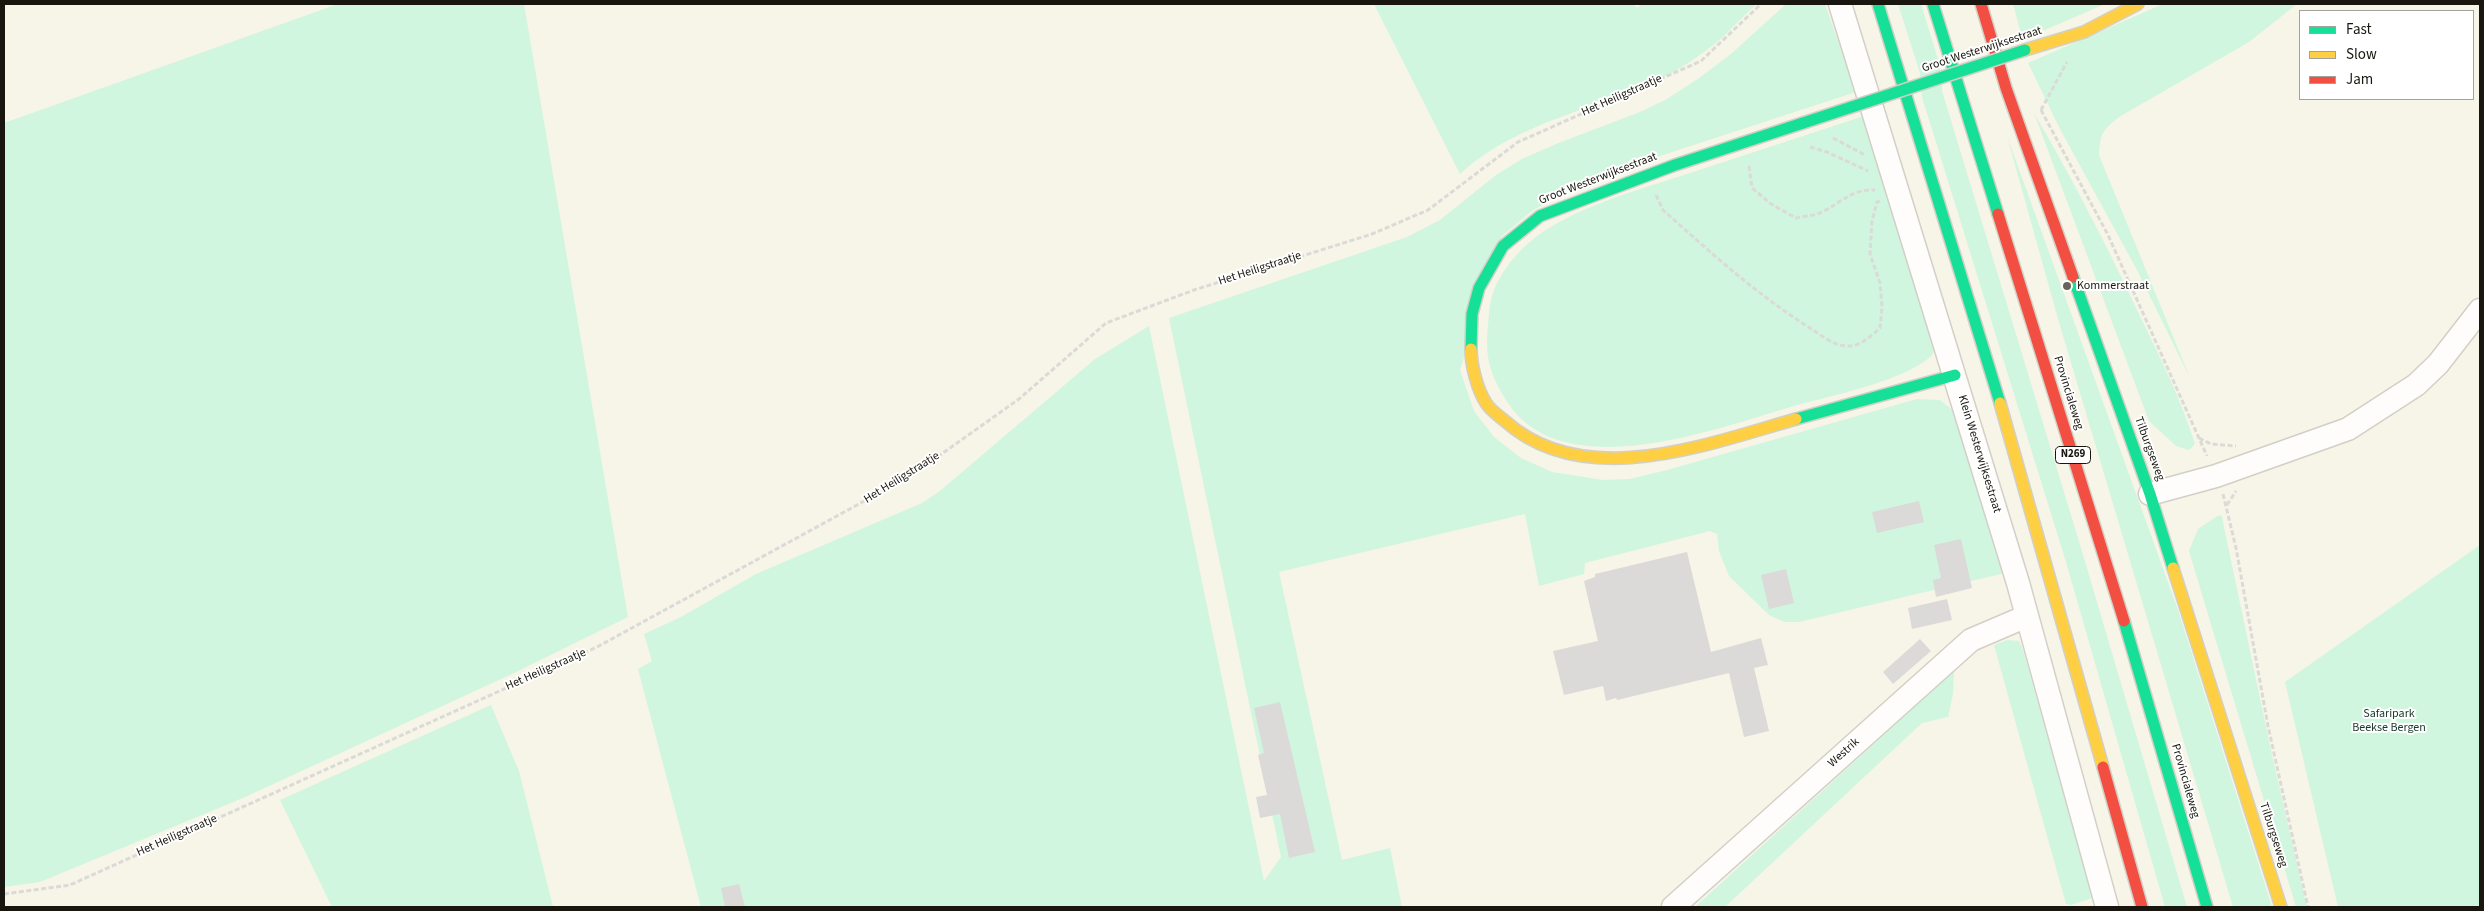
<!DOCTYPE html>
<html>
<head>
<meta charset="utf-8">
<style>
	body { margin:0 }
	#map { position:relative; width:2484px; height:911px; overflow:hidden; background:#f7f4e8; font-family:"Source Sans 3",sans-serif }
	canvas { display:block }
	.frame { position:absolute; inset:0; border:5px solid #18160e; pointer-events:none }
	.legend { position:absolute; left:2299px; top:10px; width:175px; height:90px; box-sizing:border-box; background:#fff; border:1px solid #a3a29f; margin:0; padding:6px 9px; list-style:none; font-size:15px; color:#18160e }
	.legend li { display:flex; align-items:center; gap:10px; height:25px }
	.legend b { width:25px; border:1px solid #a3a29f }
</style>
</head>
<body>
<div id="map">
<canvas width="2484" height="911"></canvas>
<div class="frame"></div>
<ul class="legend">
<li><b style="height:6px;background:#16e098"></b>Fast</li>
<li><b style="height:6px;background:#ffcf43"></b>Slow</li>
<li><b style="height:6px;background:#f24e42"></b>Jam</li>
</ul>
</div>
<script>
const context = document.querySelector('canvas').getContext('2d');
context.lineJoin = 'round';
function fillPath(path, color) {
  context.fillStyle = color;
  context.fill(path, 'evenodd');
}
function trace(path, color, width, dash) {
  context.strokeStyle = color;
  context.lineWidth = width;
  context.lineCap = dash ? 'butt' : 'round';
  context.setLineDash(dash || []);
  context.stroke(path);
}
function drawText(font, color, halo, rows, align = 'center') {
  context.font = font + ' "Source Sans 3",sans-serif';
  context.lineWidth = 4;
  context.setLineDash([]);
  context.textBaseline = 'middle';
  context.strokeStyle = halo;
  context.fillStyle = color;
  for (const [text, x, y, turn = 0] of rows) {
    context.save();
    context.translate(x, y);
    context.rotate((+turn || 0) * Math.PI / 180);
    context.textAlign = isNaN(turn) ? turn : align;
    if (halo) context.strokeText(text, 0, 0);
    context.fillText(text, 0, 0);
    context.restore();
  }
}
fillPath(new Path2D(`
	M338,4h186l104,613 -114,56 -271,125 -203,84 -36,5v-764z
	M1374,4h258l6,4 3,-4h116c-12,10 -22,21 -33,32 -15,14 -38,29 -56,39 -69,35 -150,45 -208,99z
	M1786,4h39l31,88 -239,78 -49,20 -36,21 -30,25 -42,134 14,41 20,26 27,21 31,14 51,8 27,-1 37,-9 250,-71 23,1 15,12 50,161 -206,49h-14l-16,-7 -40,-39 -10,-25 -2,-17 -7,-3 -125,32 -1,11 -45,12 -14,-72 -246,58 63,288 48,-12 12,59h-701l-63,-238 14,-8 -8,-27 37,-17 75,-43 166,-71 18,-12 155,-132 54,-33 115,555 17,-24 -112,-539 238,-81 33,-17 56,-45 26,-16 34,-15 84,-32 27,-13 32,-21 32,-24z
	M1898,4h23l19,62 2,25 139,457 106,359h-22l-99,-345 -144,-465 -2,-24z
	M2013,4h92l-58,25 -25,8z
	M2163,4h134l-48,38 -130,75c-16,13 -19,16 -20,38l91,223 -53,-108 -77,-141 -32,-66z
	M2034,113c38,65 72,131 104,199 21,43 43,87 57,132l-6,6 -13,-4 -27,-25z
	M1864,116l70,216 -1,22c-24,26 -103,42 -139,52 -77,22 -233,83 -288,-6 -17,-28 -21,-43 -18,-75 1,-8 1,-17 3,-25 7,-29 33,-57 58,-72 41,-25 89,-38 135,-53 60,-20 120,-39 180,-59z
	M2007,136l171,474 94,297h-39l-175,-588z
	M2219,515l3,1 3,16 47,223 35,152h-11l-107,-356 9,-22z
	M2480,545v362h-142l-53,-225z
	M2007,640l12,1 5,12 63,224 5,21 -21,7 -5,-1 -72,-259z
	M1954,671l-1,23 -5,23 -26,6 -197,184h-30z
	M491,705l28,66 34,136h-221l-52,-107z`), '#d0f6df');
fillPath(new Path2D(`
	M1919,501l5,21 -47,11 -5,-21z
	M1961,539l11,49 -36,9 -3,-17 8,-2 -7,-33z
	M1687,552l24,100 50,-14 7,27 -14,3 15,63 -25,6 -15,-64 -112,27 -1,-2 -10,3 -3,-15 -39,9 -11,-44 45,-10 -14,-60 11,-4v-3z
	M1786,569l8,34 -25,6 -8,-34z
	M1947,599l5,21 -40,9 -4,-21z
	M1920,639l11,12 -38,33 -10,-12z
	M1280,702l35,150 -26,6 -9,-44 -20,4 -4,-21 11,-2 -9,-40 6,-2 -10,-45z
	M739,884l6,23h-20l-4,-19z`), '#dbdad8');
const street = new Path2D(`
	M1840,4l178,579 89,324
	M2150,494l66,-18 132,-47 68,-44 22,-21 42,-54
	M1673,907l298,-267 56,-24`);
const fast = new Path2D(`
	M1878,4l122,399
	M1933,4l65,210
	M2073,277l77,217 23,74
	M1471,349l1,-35 7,-26 24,-42 37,-30 135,-51 128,-42
	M1796,419l159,-44
	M2124,621l83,286`);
const slow = new Path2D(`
	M2025,50l59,-18 54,-28
	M1471,349c0,16 6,40 15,54 4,7 13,13 19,18 79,71 203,23 291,-2
	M2000,403l103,364
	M2173,568l108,339`);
const jam = new Path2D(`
	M1981,4l25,84 67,189
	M1998,214l126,407
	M2103,767l39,140`);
trace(street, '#d2d0c6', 25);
trace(fast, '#d2d0c6', 14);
trace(slow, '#d2d0c6', 14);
trace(jam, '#d2d0c6', 14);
trace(new Path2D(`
	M2041,110l67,125 99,221
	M2041,110l26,-48
	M1833,138l32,17
	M1810,147l17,5 41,19
	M1749,166l3,22 19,16 25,14c8,-2 17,-2 24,-5 20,-9 30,-24 55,-23
	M1656,195l7,15c47,42 93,84 147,118 11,7 24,18 37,18 13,1 24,-10 33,-18l2,-21 -2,-24 -10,-29 2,-33 5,-19 3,-1
	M2199,438l12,6 25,2
	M2223,494l13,54 32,178 40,181
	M2227,505l9,-14
	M4,894l66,-9 527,-238 315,-172 107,-76 87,-76 88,-33 178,-56 56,-24 90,-68 183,-81 60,-57`), '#dbdad7', 3, [5, 2.5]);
trace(street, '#fefdfc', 22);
trace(fast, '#16e098', 11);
trace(slow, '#ffcf43', 11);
trace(jam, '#f24e42', 11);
const fastBridge = new Path2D(`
	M1803,123l222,-73`);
trace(fastBridge, '#d2d0c6', 14, []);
trace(fastBridge, '#16e098', 11);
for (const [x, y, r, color] of [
	[2067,286,5,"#66645a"]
]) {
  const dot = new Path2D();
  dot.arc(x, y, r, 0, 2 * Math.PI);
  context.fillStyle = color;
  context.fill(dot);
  trace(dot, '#fff', 2);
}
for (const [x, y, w] of [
	[2073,455,35]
]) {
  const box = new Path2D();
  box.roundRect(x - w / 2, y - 8.5, w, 17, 4);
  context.fillStyle = '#fff';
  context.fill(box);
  trace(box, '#18160e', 1);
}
drawText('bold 11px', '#18160e', null, [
	["N269",2073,455]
]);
drawText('12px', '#18160e', '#fff', [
	["Groot Westerwijksestraat",1982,50,-18],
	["Het Heiligstraatje",1622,96,-24],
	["Groot Westerwijksestraat",1598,179,-21],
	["Het Heiligstraatje",1260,269,-18],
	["Provincialeweg",2068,393,73],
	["Tilburgseweg",2149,449,70],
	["Klein Westerwijksestraat",1979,454,73],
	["Het Heiligstraatje",902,478,-32],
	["Het Heiligstraatje",546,670,-24],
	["Westrik",1844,753,-42],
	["Provincialeweg",2185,781,74],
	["Tilburgseweg",2273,835,72],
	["Het Heiligstraatje",177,836,-24]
]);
drawText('12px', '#18160e', '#fff', [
	["Kommerstraat",2077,286]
], 'left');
drawText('12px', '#15382a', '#fff', [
	["Safaripark",2389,714],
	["Beekse Bergen",2389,728]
]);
</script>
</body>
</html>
